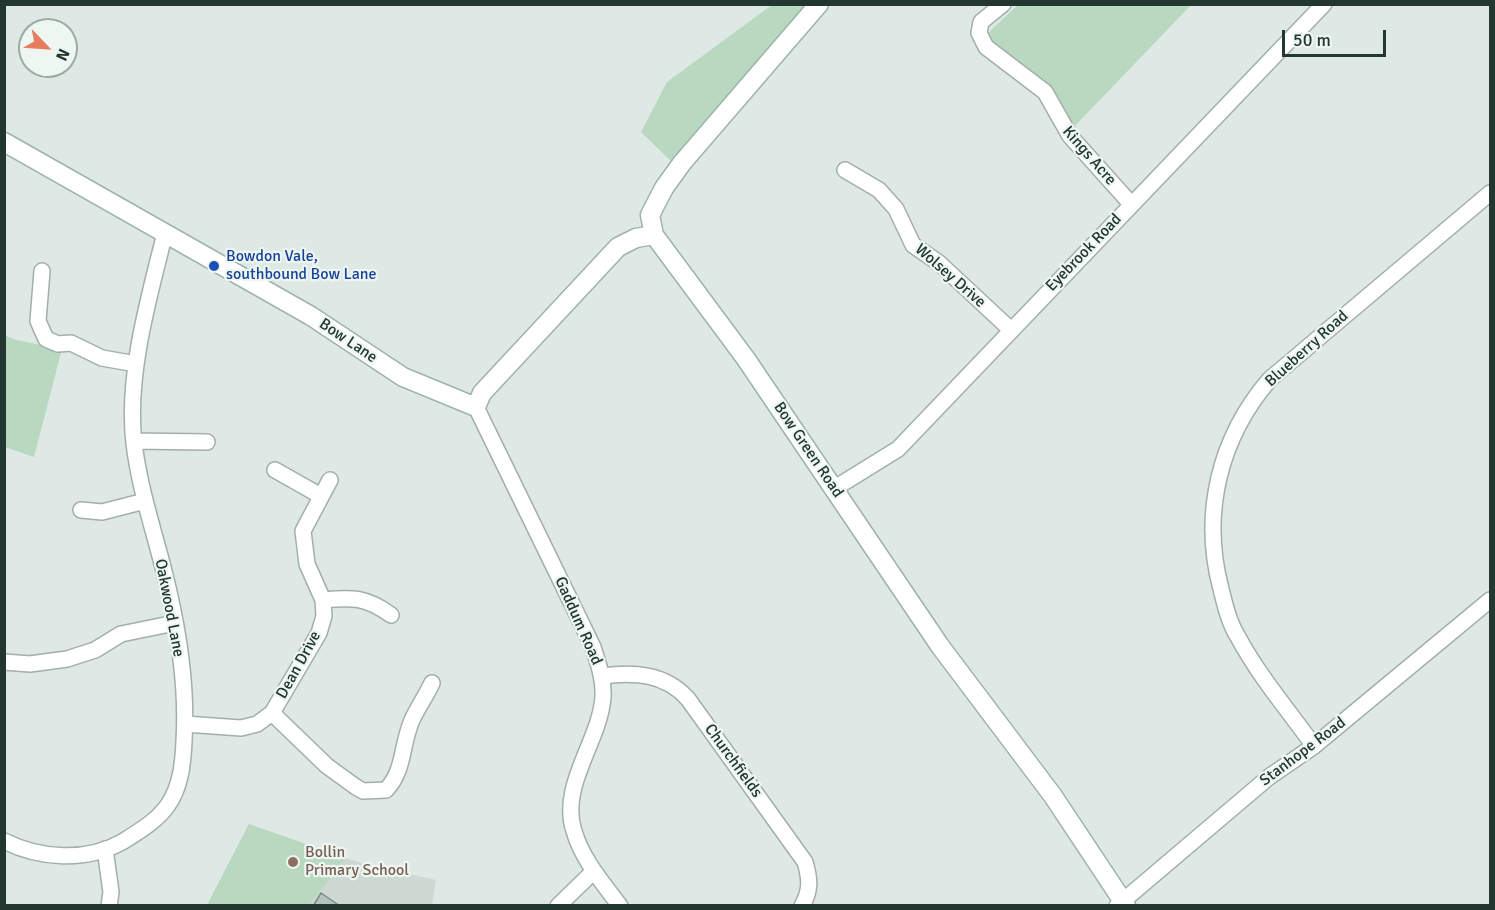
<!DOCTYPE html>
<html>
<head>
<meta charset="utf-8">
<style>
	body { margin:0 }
	#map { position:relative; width:1495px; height:910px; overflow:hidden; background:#dee8e4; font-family:Signika,sans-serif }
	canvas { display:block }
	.frame { position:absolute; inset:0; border:6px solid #213730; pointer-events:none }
	.north { position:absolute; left:18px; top:18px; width:60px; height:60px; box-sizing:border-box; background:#eef6f2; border:2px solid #9caaa4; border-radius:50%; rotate:115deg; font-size:16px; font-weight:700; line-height:24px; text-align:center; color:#213730 }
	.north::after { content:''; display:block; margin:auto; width:21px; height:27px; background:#e77c5e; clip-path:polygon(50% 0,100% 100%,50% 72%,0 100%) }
	.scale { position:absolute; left:1282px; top:30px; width:104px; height:27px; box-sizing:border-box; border:3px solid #213730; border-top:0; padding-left:8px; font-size:18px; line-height:21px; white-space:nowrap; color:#213730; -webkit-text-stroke:4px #eef6f2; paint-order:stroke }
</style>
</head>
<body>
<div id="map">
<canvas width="1495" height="910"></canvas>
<div class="frame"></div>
<div class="north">N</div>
<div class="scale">50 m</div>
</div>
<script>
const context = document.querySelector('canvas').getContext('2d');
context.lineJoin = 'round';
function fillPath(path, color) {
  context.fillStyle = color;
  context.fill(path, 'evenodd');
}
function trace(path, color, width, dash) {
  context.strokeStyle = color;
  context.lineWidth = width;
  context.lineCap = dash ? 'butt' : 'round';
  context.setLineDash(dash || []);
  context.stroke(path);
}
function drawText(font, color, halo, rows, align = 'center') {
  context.font = font + ' Signika,sans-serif';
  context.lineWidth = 4.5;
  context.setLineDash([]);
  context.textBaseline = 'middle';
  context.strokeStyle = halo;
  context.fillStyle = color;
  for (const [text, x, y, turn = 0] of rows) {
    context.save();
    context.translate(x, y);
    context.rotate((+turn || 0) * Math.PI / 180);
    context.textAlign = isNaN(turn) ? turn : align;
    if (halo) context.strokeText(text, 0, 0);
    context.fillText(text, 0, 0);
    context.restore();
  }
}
fillPath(new Path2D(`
	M249,824l53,21 67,20 67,15 -4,25 -225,1z`), '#cdd8d3');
fillPath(new Path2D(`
	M772,5h43l-142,158 -32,-31 26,-50z
	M1018,5h173l-120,125 -78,-83 -6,-11 4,-6z
	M4,335l12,5 46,9 -28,108 -29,-10z
	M249,824l97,34 -37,47h-102z`), '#b8d8c0');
const building = new Path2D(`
	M321,893l19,13h-27z`);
fillPath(building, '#b4c3bd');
trace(building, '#7e8884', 1.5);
const street = new Path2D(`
	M1003,4l-22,18 -2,11 7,14 59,45 25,44 61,68
	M845,170l34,20 17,19 17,36 26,18 72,67
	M42,271l-4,50 8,18 12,5 13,-1 31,15 34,6
	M476,407l117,240c5,16 11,32 10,50 -3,44 -44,89 -29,134 8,28 28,51 46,75
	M134,441l73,1
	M275,470l46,26
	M835,488l63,-39 426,-445
	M81,510l21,2 43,-11
	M323,600c30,-3 43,-3 68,15
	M4,662l26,2 37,-5 28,-9 26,-16 54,-11
	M602,676c32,-4 63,-3 86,23l117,163c5,17 6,28 -3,44
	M272,713l55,53 29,21 7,4 23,-1c19,-20 15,-45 26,-70 6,-13 14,-24 20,-37
	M185,724l56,4 16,-4 15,-11 47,-80 5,-17 -1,-16 -16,-36 -4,-33 27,-51
	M1314,746c-26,-36 -55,-70 -76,-109 -9,-14 -13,-32 -17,-48 -20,-75 -2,-151 49,-210l220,-186
	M4,841c36,18 82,21 118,1 16,-10 35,-21 46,-37 13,-19 15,-42 16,-64 3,-49 -4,-101 -15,-149 -11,-50 -29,-98 -35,-149 -8,-67 15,-146 31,-210
	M105,849l6,43 -2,14
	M558,906l36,-35
	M1117,906l152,-129 45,-31 176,-146`);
const secondary = new Path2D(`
	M819,4l-137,159 -18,25 -14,27 4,20 92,124 194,287 113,150 73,110
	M4,142l307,174 92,61 73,30 6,-14 136,-146 18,-9 18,-3`);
trace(street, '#a2afaa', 18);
trace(secondary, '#9eb3ab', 21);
trace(street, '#fff', 15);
trace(secondary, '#fff', 18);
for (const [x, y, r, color] of [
	[214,266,6,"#1a4fb4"],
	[293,862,6,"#8d6e63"]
]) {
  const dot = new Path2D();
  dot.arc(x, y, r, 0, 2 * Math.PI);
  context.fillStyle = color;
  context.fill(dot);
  trace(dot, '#eef6f2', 2);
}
drawText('16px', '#213730', '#eef6f2', [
	["Kings Acre",1089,156,49],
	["Eyebrook Road",1084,253,-46],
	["Wolsey Drive",950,276,41],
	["Bow Lane",348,341,34],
	["Blueberry Road",1307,349,-42],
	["Bow Green Road",808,450,56],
	["Oakwood Lane",169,608,79],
	["Gaddum Road",578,621,66],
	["Dean Drive",299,665,-61],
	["Stanhope Road",1303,752,-37],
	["Churchfields",733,761,54]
]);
drawText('16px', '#164399', '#eef6f2', [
	["Bowdon Vale,",226,257],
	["southbound Bow Lane",226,275]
], 'left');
drawText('16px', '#785e54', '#eef6f2', [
	["Bollin",305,853],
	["Primary School",305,871]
], 'left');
</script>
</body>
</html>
